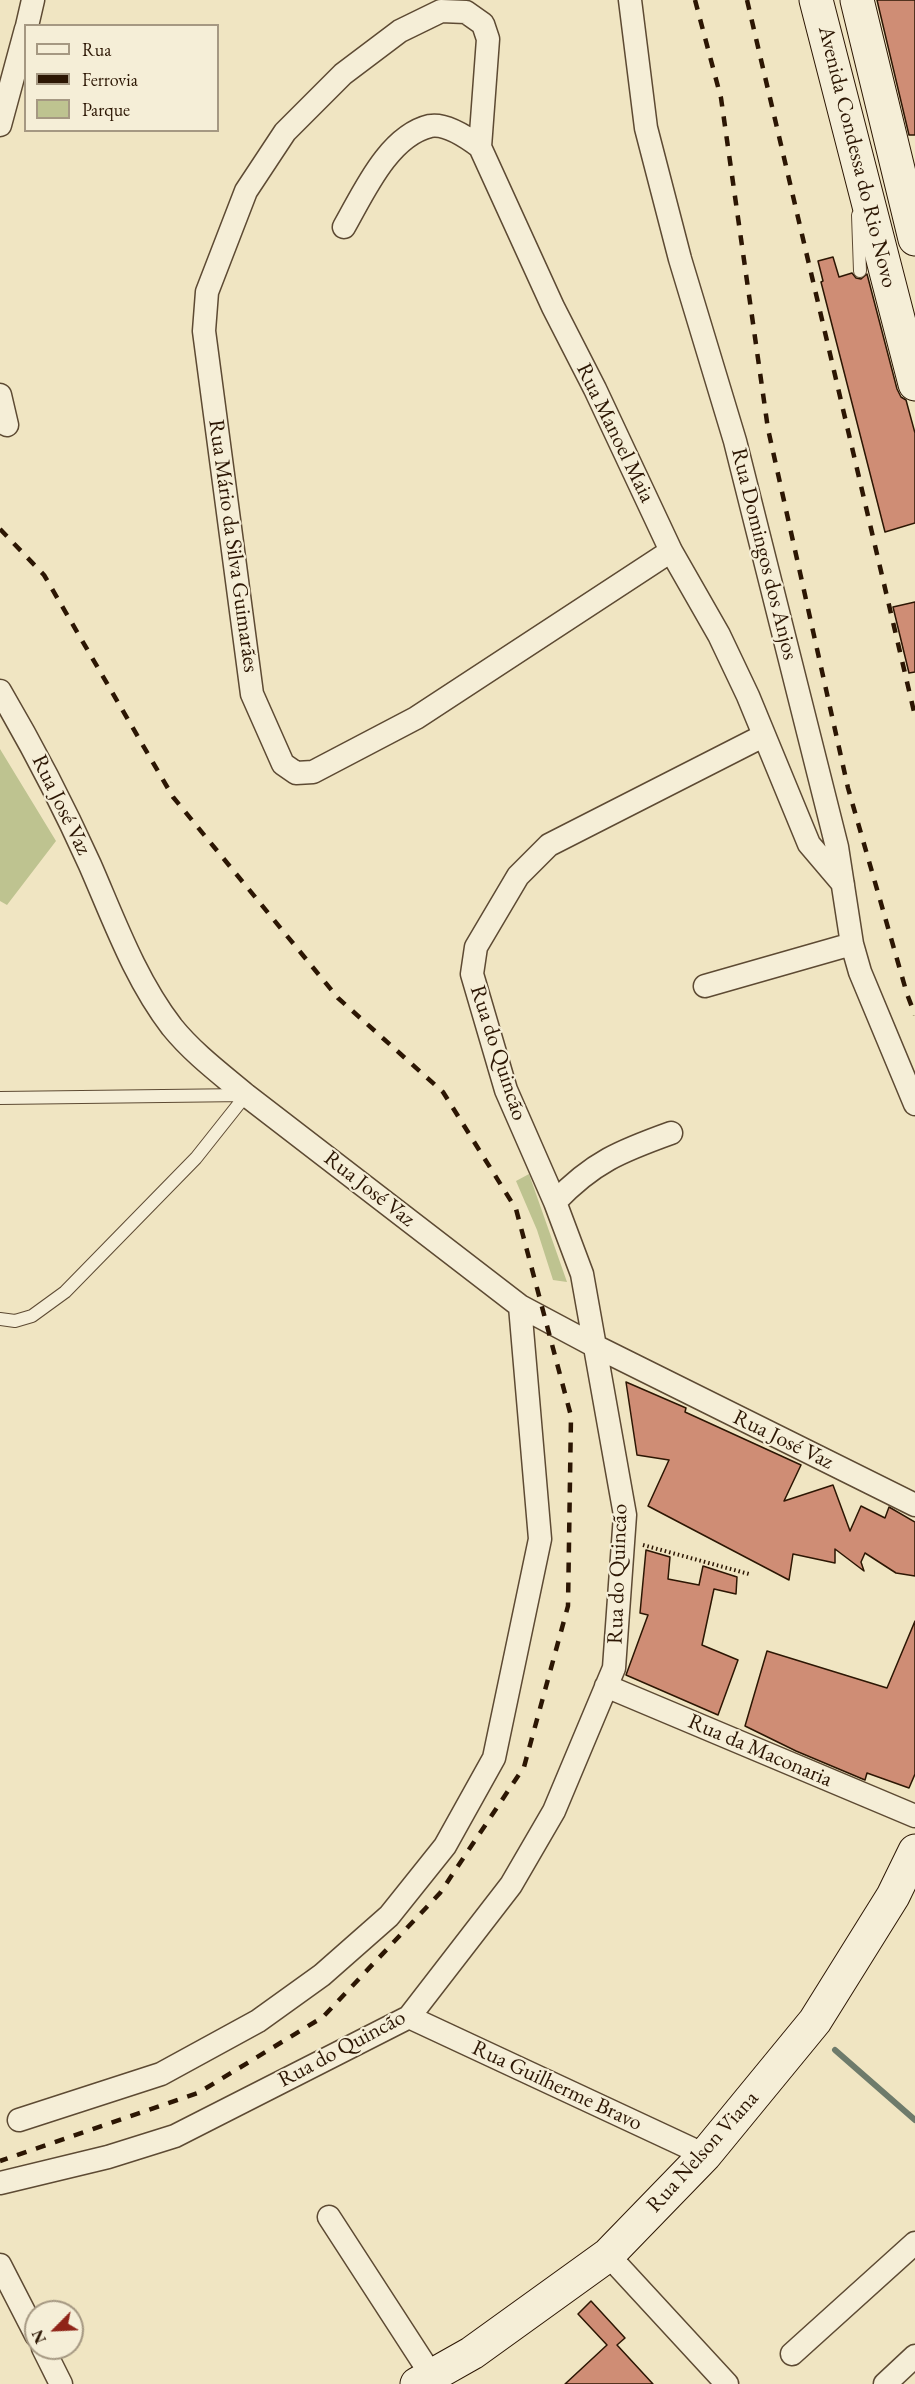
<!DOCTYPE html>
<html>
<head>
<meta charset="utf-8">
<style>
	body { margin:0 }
	#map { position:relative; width:915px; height:2384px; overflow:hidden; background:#f0e5c2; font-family:"EB Garamond",serif }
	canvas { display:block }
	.legend { position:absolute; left:24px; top:24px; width:195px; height:108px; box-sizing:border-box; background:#f5eed7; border:2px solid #a59882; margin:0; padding:8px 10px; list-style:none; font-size:18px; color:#2c1603 }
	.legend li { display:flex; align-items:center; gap:12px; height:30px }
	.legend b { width:30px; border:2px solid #a59882 }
	.north { position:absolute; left:24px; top:2300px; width:60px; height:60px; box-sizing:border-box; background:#f5eed7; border:2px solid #a59882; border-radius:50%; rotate:246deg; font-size:16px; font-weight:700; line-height:24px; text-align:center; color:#2c1603 }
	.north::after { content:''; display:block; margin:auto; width:21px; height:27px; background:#8f2418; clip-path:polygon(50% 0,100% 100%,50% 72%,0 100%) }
</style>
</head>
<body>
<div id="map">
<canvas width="915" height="2384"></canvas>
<ul class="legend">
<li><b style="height:8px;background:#f5eed7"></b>Rua</li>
<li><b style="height:8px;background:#2c1603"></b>Ferrovia</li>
<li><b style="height:16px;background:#bec390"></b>Parque</li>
</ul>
<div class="north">N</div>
</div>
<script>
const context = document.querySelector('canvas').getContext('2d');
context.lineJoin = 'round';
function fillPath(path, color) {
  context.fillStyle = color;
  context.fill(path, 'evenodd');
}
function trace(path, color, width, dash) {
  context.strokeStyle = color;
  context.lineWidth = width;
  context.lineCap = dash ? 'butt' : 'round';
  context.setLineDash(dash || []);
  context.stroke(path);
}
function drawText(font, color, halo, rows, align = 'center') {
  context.font = font + ' "EB Garamond",serif';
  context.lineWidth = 4.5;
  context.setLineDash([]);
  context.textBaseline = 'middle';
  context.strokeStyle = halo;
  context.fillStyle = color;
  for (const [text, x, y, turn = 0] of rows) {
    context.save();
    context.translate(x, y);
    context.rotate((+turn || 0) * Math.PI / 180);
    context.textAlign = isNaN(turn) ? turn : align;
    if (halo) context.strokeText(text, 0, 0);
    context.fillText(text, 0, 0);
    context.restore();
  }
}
fillPath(new Path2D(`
	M0,749l56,92 -49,64 -7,-4z
	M529,1174l38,108 -14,-2 -16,-50 -21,-49z`), '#bec390');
trace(new Path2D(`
	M835,2050l80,70`), '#6e7b6b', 6);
const building = new Path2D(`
	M877,0h38v135h-6z
	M833,257l6,20 13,-4 4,5 5,1 6,-5 30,115 4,8 5,3 9,33v90l-30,9 -64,-250 2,-1 -5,-20z
	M915,602v70l-6,1 -16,-66z
	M626,1382l60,26 -1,4 116,53 -17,36 49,-16 17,46 11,-25 24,12 4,-11 26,15v54l-19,-3 -31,-20 -4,9 3,9 -29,-22v14l-42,-9 -4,26 -141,-74 21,-46 -32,-5z
	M646,1550l24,7 -2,22 31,6 4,-19 34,11 -1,17 -22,-5 -12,56 36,15 -20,55 -92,-40 22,-60 -8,-2z
	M915,1621v153l-6,14 -42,-15 -2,7 -69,-29 -51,-25 22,-75 120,37z
	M591,2301l34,37 -8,7 36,39h-88l42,-39 -29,-31z`);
fillPath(building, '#cf8d75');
trace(building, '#2c1603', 1.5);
const service = new Path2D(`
	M858,215l2,56
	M0,1098l245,-3
	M0,1319l15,2 17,-5 33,-24 131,-134 50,-63`);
const minor = new Path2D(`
	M630,0l16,128 34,131 55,182 102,406 15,97 8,28 55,132
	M27,26l6,-26
	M0,125l26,-96
	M480,147l8,-108 -5,-15 -17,-12 -25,-1 -41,20 -57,43 -58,58 -39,59 -39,101 -3,39 48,363 31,70 13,9 17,-1 103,-54 255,-167
	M344,227c19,-33 44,-91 86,-101 16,-3 38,12 50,21l73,160 42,82 76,162 48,84 29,61 61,148 34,40
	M0,395l7,30
	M0,691c33,56 63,114 90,174 24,55 45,114 82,162 21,26 49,47 74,68l274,211 75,40 320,159
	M705,986l147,-42
	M555,1202c38,-40 66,-51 116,-69
	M606,1686l309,130
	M409,2017l296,138
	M19,2120l142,-46 97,-53 64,-46 67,-59 56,-70 49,-88 46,-219 -20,-233
	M0,2183l108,-26 67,-21 234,-119 102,-132 43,-74 60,-143 11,-153 -43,-241 -27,-72 -49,-112 -34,-116 4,-27 42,-71 31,-31 214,-109
	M329,2217l103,159
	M608,2255l119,129
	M0,2265l36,70
	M43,2348l18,36
	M792,2354l123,-111
	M885,2384l30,-28`);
const secondary = new Path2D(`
	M816,0l99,384
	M857,0l58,239
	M417,2384l55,-31 136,-98 97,-100 110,-134 78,-125 22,-45`);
trace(service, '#5d4a33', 14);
trace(minor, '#5d4a33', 25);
trace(secondary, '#2c1603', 35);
trace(new Path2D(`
	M643,1545l106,29`), '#2c1603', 4, [1.5, 3]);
trace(service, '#f5eed7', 12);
trace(minor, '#f5eed7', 22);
trace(secondary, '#f5eed7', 33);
trace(new Path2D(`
	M695,0l26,98 47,331 80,359 59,206 8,21
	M747,0l168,716
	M0,529l44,46 129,222 165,201 105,94 73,117 55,207 -3,190 -44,161 -84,126 -117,124 -125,76 -198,68`), '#2c1603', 4.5, [10, 10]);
drawText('22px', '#2c1603', '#f5eed7', [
	["Avenida Condessa do Rio Novo",857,157,76],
	["Rua Manoel Maia",615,433,64],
	["Rua Mário da Silva Guimarães",233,546,82],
	["Rua Domingos dos Anjos",764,554,76],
	["Rua José Vaz",61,805,64],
	["Rua do Quincão",498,1053,72],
	["Rua José Vaz",369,1189,38],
	["Rua José Vaz",783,1440,26],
	["Rua do Quincão",618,1574,-88],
	["Rua da Maconaria",760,1751,23],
	["Rua do Quincão",342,2049,-28],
	["Rua Guilherme Bravo",557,2086,25],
	["Rua Nelson Viana",703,2152,-48]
]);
</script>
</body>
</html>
